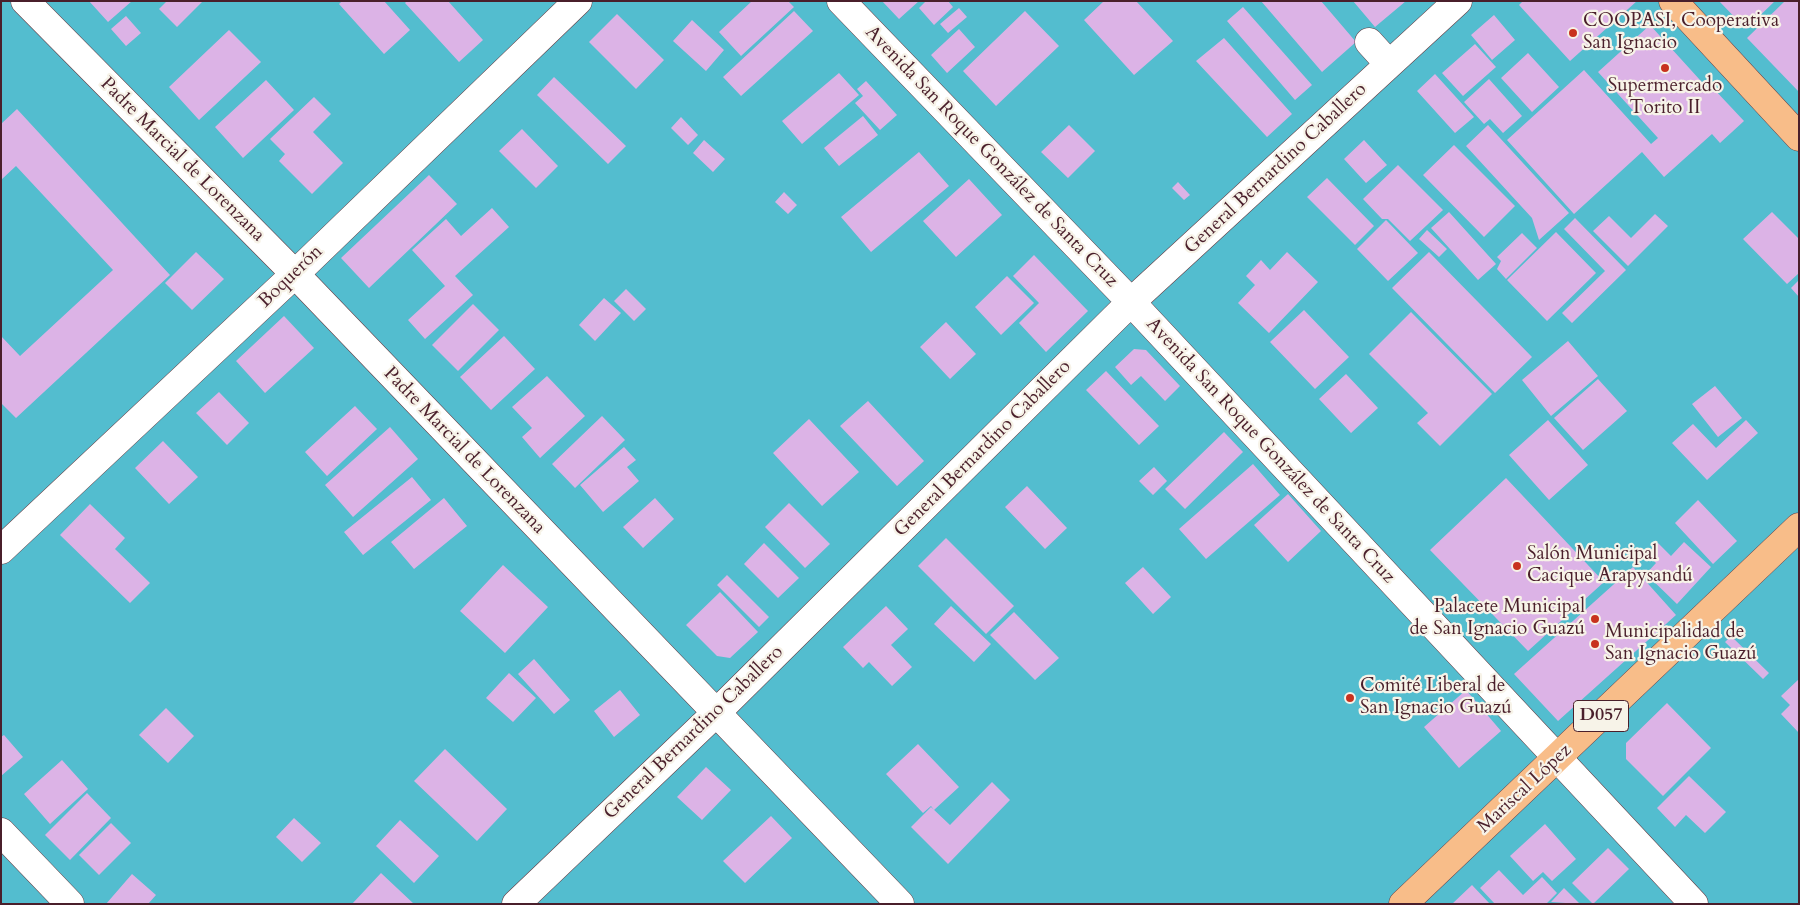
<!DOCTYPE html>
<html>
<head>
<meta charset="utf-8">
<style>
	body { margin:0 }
	#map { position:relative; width:1800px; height:905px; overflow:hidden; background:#f5e8d3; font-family:Cardo,serif }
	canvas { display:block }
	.frame { position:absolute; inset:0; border:2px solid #4a1f2b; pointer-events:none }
</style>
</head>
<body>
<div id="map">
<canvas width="1800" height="905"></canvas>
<div class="frame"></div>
</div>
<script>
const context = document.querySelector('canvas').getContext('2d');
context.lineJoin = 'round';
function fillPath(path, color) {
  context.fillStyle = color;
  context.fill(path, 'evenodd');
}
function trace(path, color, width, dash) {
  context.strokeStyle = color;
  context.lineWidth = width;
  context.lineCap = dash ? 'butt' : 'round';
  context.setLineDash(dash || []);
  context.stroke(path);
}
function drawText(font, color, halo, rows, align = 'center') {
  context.font = font + ' Cardo,serif';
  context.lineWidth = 4.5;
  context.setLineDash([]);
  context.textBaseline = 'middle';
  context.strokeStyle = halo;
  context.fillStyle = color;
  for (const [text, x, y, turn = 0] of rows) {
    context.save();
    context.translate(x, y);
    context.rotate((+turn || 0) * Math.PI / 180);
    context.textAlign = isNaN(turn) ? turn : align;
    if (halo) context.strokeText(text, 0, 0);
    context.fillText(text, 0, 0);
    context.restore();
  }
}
fillPath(new Path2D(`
	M1,1h1798v903h-1798z`), '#53bdcf');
fillPath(new Path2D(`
	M89,1h43l-24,21z
	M167,1h36l-26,26 -18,-18z
	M342,1h42l26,29 -26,24 -45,-50z
	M407,1h41l35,39 -24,22 -54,-59z
	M752,1h36l6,6 -53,49 -22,-24z
	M882,1h37l-20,18z
	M926,1h22l5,6 -19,18 -15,-17z
	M1104,1h32l37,40 -39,34 -50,-55z
	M1261,1h60l35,41 -34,30z
	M1353,1h53l-31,26z
	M1523,1h114l-67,60 -51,-56z
	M1719,1h56l-29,28z
	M1785,1h14v91l-52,-54z
	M1243,7l69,78 -17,15 -68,-79z
	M959,8l8,9 -19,16 -8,-9z
	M794,11l19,20 -72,65 -18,-19z
	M1025,11l34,35 -63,60 -33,-35z
	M617,14l47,46 -28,29 -47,-47z
	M1494,15l21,25 -23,20 -21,-25z
	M126,16l15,17 -15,13 -15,-17z
	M692,20l32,30 -18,21 -33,-30z
	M1650,25l60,66 3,-3 31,33 -24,22 -8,-9 -48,43 -22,-25 -68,62 -67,-74 77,-70 67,74 7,-6 -60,-66z
	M959,29l16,18 -28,26 -16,-18z
	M229,30l32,32 -62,58 -30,-33z
	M1224,38l68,76 -25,23 -71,-76z
	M1475,44l21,23 -33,29 -21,-23z
	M1528,53l31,34 -27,25 -31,-34z
	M839,73l20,22 -57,49 -20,-23z
	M1435,74l39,43 -19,16 -38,-42z
	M554,77l72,69 -18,18 -71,-69z
	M1489,79l33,37 -19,17 -13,-14 -6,5 -20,-22z
	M266,80l28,30 -51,48 -28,-31z
	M866,81l31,34 -17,15 -25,-27 8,-7 -6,-7z
	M314,97l17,17 -18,18 30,31 -31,31 -33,-33 6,-7 -15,-15z
	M17,109l153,166 -154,143 -15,-15v-67l19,20 93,-86 -97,-104 -15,14v-56z
	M863,116l15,19 -39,31 -15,-18z
	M681,117l17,18 -10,10 -17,-17z
	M1069,125l26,26 -27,27 -27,-26z
	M1488,125l81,88 -30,27 -7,-22 -66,-72z
	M522,129l36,37 -22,22 -37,-37z
	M704,140l21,19 -12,13 -20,-19z
	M1364,140l23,25 -21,18 -22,-24z
	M1454,145l61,61 -31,31 -61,-62z
	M919,152l30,34 -78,66 -30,-35z
	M1398,165l45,45 -33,31 -22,-22h-6l-19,-20z
	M429,175l28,29 -88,84 -28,-30z
	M1327,178l47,48 -19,19 -48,-48z
	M969,179l33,36 -46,42 -33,-36z
	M1178,182l12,13 -6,5 -12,-12z
	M784,192l13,13 -9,9 -13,-12z
	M492,208l17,19 -54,49 18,19 -48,44 -17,-19 37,-34 -33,-36 34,-31 15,17z
	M1449,212l47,52 -18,16 -47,-52z
	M1772,212l27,27v34l-12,11 -44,-45z
	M1655,214l13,12 -40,40 -35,-35 16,-15 22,22z
	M1575,218l51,52 -54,53 -10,-10 43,-42 -41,-42z
	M1386,220l32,33 -30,28 -31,-32z
	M1427,230l20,19 -8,8 -20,-18z
	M1556,232l40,41 -49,48 -40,-41z
	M1522,233l15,15 -31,31 -9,-10 4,-8 -4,-4z
	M196,252l28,27 -32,31 -27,-27z
	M1287,252l31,30 -49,51 -31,-30 17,-18 -9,-9 15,-16 9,10z
	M1429,252l103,105 -37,36 -103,-105z
	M1034,255l54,56 -42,41 -27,-29 20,-20 -26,-27z
	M1007,276l27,27 -33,32 -26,-28z
	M1799,280v17l-8,-9z
	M626,289l20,20 -12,12 -20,-20z
	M604,298l17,15 -26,28 -16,-16z
	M473,304l26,26 -41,41 -26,-26z
	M1304,310l45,47 -34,32 -45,-47z
	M1411,312l81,82 -52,52 -23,-23 11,-10 -59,-59z
	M284,316l30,32 -49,45 -29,-32z
	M946,322l30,32 -26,25 -30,-32z
	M504,336l31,33 -44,41 -31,-33z
	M1568,341l30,35 -47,40 -29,-36z
	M1134,349l12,1 34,36 -15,15 -24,-25 -10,9 -16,-18z
	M1106,371l53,55 -20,19 -53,-55z
	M1346,374l32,34 -27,25 -32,-34z
	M547,376l38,40 -45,42 -18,-21 10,-9 -20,-21z
	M1598,379l29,32 -44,39 -29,-32z
	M1715,386l27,32 -24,19 -26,-33z
	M219,392l30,31 -22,22 -31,-32z
	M868,401l56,60 -27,25 -57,-60z
	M355,406l22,23 -50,47 -22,-24z
	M602,416l23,24 -50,48 -23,-24z
	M809,419l50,53 -37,34 -49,-53z
	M1548,420l40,45 -39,35 -40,-45z
	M1746,420l12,13 -51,47 -35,-37 21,-19 23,24z
	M390,427l28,32 -65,58 -28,-32z
	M1224,432l19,20 -58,57 -20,-20z
	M163,441l35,36 -29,27 -34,-36z
	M624,447l12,13 -9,7 12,14 -36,31 -23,-27z
	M1253,464l27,31 -74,64 -27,-30z
	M1154,467l13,14 -14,14 -14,-14z
	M412,477l19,23 -68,55 -19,-23z
	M1506,478l98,104 -76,69 -98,-101z
	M1027,486l40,42 -22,21 -40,-42z
	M1288,494l33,37 -33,31 -34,-37z
	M444,498l23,28 -53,43 -23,-27z
	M655,498l19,21 -31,29 -20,-21z
	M1698,500l39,41 -24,23 -38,-41z
	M789,503l41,41 -25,24 -40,-41z
	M90,504l35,34 -10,11 35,34 -20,20 -70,-68z
	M946,538l68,68 -28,28 -68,-68z
	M1684,542l27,25 -34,37 -31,-30 10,-11 -9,-9 11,-11 13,13z
	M764,543l35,35 -21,20 -34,-34z
	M503,565l45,42 -43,46 -45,-42z
	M1143,567l28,30 -18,17 -28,-31z
	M1633,567l43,48 -118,106 -44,-47z
	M727,575l42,42 -10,10 -42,-42z
	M720,592l38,40 -28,26 -13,-2 -31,-31z
	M886,606l22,23 -17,16 21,22 -20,19 -23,-24 -6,6 -20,-21z
	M951,606l40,38 -17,18 -40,-38z
	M1014,612l45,46 -24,22 -45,-45z
	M1731,636l38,37 -6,6 -38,-37z
	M534,659l36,41 -16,14 -36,-40z
	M509,673l27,25 -23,24 -27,-24z
	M1799,679v54l-18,-19 9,-9 -9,-9z
	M620,690l20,25 -26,22 -20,-26z
	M1466,690l35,41 -42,37 -35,-41z
	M1667,703l44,45 -48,48 -37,-37v-16z
	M166,708l28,28 -26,27 -29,-28z
	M4,735l19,22 -22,19v-39z
	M918,744l41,43 -25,23 -3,-4 -8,7 -37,-39z
	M445,749l62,60 -30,32 -63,-60z
	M62,760l26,29 -38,35 -26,-30z
	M706,767l25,23 -29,30 -25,-23z
	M1689,776l37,36 -21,21 -19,-18 -11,12 -18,-19z
	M992,782l18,18 -62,64 -37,-37 20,-20 19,18z
	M87,793l24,25 -41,42 -25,-25z
	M771,816l21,22 -47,45 -22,-22z
	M294,818l27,25 -19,19 -26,-25z
	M400,820l39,36 -25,27 -38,-37z
	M111,823l20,20 -32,32 -20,-20z
	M1545,824l31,35 -24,22 -9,-9 -10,9 -23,-25z
	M1608,848l21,21 -36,35 -21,-21z
	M1499,870l24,25 19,-18 15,16 -11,11h-51l-15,-16z
	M381,873l33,31h-62z
	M132,874l24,21 -8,9h-42z
	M1472,885l18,19h-38z
	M1564,888l16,16 -29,-2z`), '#dcb3e6');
const minor = new Path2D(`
	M25,1l270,273 605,630
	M841,1l290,301 563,602
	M1369,42l20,22
	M1,550l294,-276 283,-273
	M1,832l69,72
	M516,904l200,-191 415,-411 327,-301`);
const major = new Path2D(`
	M1403,904l396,-377`);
const highway = new Path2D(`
	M1673,1l126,136`);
trace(minor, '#643d44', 29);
trace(major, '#643d44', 29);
trace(highway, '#643d44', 29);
trace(minor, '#fff', 28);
trace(major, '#f8bd89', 28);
trace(highway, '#f8bd89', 28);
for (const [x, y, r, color] of [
	[1573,33,5,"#c8321e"],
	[1665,68,5,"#c8321e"],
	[1517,566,5,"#c8321e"],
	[1595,619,5,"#c8321e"],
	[1595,644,5,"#c8321e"],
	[1350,698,5,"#c8321e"]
]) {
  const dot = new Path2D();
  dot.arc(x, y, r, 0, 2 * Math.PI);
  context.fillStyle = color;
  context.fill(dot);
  trace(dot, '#f7f3e8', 2);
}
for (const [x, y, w] of [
	[1601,716,55]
]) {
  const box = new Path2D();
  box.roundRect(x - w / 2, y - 15.5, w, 31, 4);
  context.fillStyle = '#f7f3e8';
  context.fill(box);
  trace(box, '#4a1f2b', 1);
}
drawText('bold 18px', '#4a1f2b', null, [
	["D057",1601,716]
]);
drawText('19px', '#4a1f2b', '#f7f3e8', [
	["COOPASI, Cooperativa",1583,22],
	["San Ignacio",1583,44],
	["Supermercado",1665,87,"center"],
	["Torito II",1665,109,"center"],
	["Salón Municipal",1527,555],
	["Cacique Arapysandú",1527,577],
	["Palacete Municipal",1585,608,"right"],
	["de San Ignacio Guazú",1585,630,"right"],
	["Municipalidad de",1605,633],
	["San Ignacio Guazú",1605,655],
	["Comité Liberal de",1360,687],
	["San Ignacio Guazú",1360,709]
], 'left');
drawText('19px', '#4a1f2b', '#f7f3e8', [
	["Avenida San Roque González de Santa Cruz",991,157,46],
	["Padre Marcial de Lorenzana",182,160,45],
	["General Bernardino Caballero",1276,169,-43],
	["Boquerón",291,277,-44],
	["General Bernardino Caballero",983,449,-45],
	["Padre Marcial de Lorenzana",464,451,46],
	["Avenida San Roque González de Santa Cruz",1270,451,47],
	["General Bernardino Caballero",694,733,-44],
	["Mariscal López",1525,789,-43]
]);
</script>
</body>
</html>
